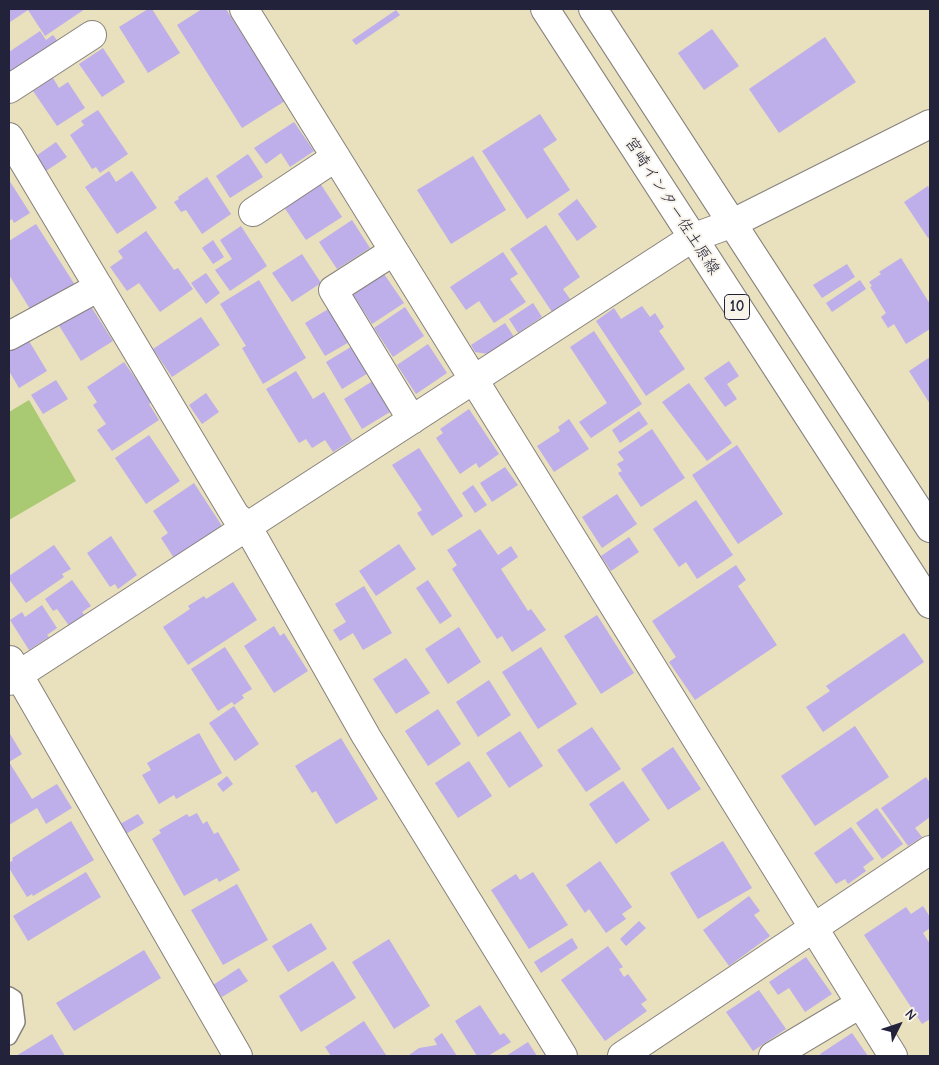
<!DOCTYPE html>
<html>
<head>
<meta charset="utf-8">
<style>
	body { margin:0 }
	#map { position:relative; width:939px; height:1065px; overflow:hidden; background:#e9e0bd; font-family:"Comic Neue",sans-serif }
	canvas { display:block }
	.frame { position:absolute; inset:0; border:10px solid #22223b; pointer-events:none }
	.north { position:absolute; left:874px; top:1000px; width:50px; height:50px; -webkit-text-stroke:4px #f7f3e8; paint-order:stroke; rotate:49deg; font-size:14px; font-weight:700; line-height:20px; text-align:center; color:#22223b }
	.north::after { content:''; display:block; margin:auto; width:18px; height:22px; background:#22223b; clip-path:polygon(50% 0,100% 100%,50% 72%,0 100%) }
</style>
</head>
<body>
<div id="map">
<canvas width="939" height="1065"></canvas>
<div class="frame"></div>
<div class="north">N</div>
</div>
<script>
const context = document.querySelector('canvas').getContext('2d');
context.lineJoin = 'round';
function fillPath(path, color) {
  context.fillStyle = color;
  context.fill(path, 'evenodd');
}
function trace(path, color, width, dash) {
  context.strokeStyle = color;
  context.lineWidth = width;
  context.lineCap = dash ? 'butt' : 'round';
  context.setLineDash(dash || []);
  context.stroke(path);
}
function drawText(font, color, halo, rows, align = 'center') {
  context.font = font + ' "Comic Neue","Klee One",sans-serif';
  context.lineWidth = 4;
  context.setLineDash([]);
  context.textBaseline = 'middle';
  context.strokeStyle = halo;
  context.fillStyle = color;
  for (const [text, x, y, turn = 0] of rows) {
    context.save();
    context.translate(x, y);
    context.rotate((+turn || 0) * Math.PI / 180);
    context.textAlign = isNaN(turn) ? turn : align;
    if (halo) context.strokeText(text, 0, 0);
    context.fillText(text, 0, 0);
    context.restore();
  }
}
fillPath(new Path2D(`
	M29,400l47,81 -67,39v-108z`), '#a9ca72');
fillPath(new Path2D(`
	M9,9h76l-40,27 -17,-26 -18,12z
	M148,9h4l28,44 -32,20 -29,-46z
	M202,9h24l59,92 -43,27 -65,-103z
	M396,10l4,5 -44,30 -4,-5z
	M712,29l27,37 -35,24 -26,-37z
	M40,31l6,9 7,-5 6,8 -48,32 -2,-2v-21z
	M825,37l31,45 -77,51 -30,-44z
	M103,48l22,34 -23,15 -23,-33z
	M53,78l6,10 9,-6 17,26 -28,18 -24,-35z
	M98,110l30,44 -28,19 -4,-6 -4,2 -22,-34 14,-10 -3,-4z
	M540,114l17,26 -14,9 27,41 -43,29 -45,-68z
	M294,122l20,29 -24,16 -9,-14 -15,11 -12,-16z
	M56,142l11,15 -21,14 -10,-15z
	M248,154l15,23 -33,21 -14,-22z
	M473,156l33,54 -55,34 -34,-54z
	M109,171l7,11 16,-11 25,37 -40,26 -32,-47z
	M207,177l24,37 -29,20 -16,-24 -5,2 -7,-10 5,-3 -1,-2z
	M9,180l21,33 -16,10 -2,-4 -3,2z
	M320,183l22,34 -36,23 -22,-33z
	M928,186l2,4v47l-2,1 -24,-36z
	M577,199l20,28 -20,14 -19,-27z
	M352,220l18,28 -33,21 -18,-27z
	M36,224l39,61 -36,22 -1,-3 -8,5 -21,-34v-34z
	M546,225l34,52 -17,12 7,10 -18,13 -42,-63z
	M241,226l26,40 -37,25 -15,-21 17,-11 -12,-19z
	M146,231l28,39 4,-2 15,21 -33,23 -21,-29 -12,8 -17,-24 13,-9 -5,-7z
	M213,240l11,17 -11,7 -11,-16z
	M503,252l15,22 -8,5 16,23 -32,21 -15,-22 -13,9 -16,-23z
	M302,254l19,29 -29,19 -20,-29z
	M901,258l29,46v25l-24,15 -12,-20 -6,4 -7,-11 5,-4 -16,-26 2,-1 -3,-4 12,-8 -2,-2z
	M847,264l8,13 -33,21 -9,-13z
	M206,273l14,20 -14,11 -15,-21z
	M384,274l20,29 -32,21 -19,-29z
	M259,280l47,78 -43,26 -21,-36 4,-2 -26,-42z
	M860,280l6,9 -34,23 -6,-9z
	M533,303l9,14 -24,16 -9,-14z
	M90,305l23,36 -32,20 -23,-37z
	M642,306l8,11 5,-4 9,14 -5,4 26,38 -39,27 -50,-75 18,-13 7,11z
	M405,307l19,29 -31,21 -19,-29z
	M330,308l21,33 -26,15 -20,-33z
	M201,317l19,28 -48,32 -19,-28z
	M505,323l9,14 -26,17 -13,-2 -4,-7z
	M594,331l48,73 -51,34 -12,-16 28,-19 -37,-56z
	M26,336l21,35 -28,17 -10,-17v-21z
	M428,344l19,29 -31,21 -19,-29z
	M354,345l16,27 -28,17 -16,-27z
	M930,357v47l-21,-33z
	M729,361l10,15 -12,8 10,15 -12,8 -21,-29z
	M124,362l28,40 -3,2 10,16 -47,31 -15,-21 9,-6 -13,-19 4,-3 -10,-15z
	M296,371l17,28 11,-7 28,48 -19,12 -8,-12 -13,8 -6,-9 -7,4 -33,-54z
	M376,379l12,21 -3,3 5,9 -28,17 -18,-30z
	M56,380l12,19 -25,15 -12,-19z
	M689,383l43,60 -25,18 -45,-59z
	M206,393l13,19 -17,12 -13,-19z
	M469,409l30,45 -20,14 -3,-5 -16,11 -24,-36 7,-5 -3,-4z
	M639,411l9,13 -28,19 -8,-13z
	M569,419l20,30 -35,23 -17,-26 23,-15 -2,-4z
	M652,429l33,49 -44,29 -23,-34 4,-2 -5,-7 7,-4 -6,-8z
	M149,435l31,46 -34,23 -31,-46z
	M737,445l46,69 -45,30 -46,-69z
	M419,448l44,68 -31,20 -15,-23 5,-3 -30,-45z
	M505,467l13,18 -26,17 -12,-19z
	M194,483l28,43 -48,32 -13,-20 7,-5 -15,-22z
	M473,485l14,20 -12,8 -13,-20z
	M617,494l20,30 -35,24 -20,-31z
	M696,500l37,55 -36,24 -11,-17 -7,5 -26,-38z
	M480,529l18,26 13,-9 7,11 -17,12 27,42 3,-2 15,21 -34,22 -10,-16 -5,3 -45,-70 5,-4 -10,-15z
	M111,536l26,39 -19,14 -3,-5 -5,3 -23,-34z
	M629,537l10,15 -28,19 -10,-15z
	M399,544l17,25 -40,27 -17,-25z
	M54,545l17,24 -9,5 2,3 -38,26 -17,-24v-3z
	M736,565l10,15 -8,6 39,59 -82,55 -26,-38 7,-5 -24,-36z
	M72,580l19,26 -9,6 3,4 -15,11 -13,-18 -4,2 -8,-12z
	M428,580l24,36 -12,8 -24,-36z
	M233,582l24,38 -69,45 -25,-38 27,-18 -2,-3 16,-10 2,3z
	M364,586l28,47 -29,17 -10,-17 -13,8 -7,-11 13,-8 -11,-18z
	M42,605l15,23 -10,7 2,2 -20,13 -19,-30 12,-8 3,5z
	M597,615l37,58 -33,21 -37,-58z
	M274,626l6,10 4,-3 24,38 -34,22 -30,-47z
	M459,627l22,35 -33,22 -23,-35z
	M904,633l20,29 -101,70 -17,-25 24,-16 -4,-5z
	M225,647l27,42 -10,6 2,3 -10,7 -2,-3 -14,9 -27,-42z
	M541,647l36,57 -39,25 -36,-57z
	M406,658l24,35 -34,21 -23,-35z
	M489,680l22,35 -33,22 -22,-35z
	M234,706l25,38 -24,17 -26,-38z
	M438,709l23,35 -33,22 -23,-35z
	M855,726l34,51 -74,49 -34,-50z
	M592,727l29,42 -35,23 -29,-42z
	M520,731l23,35 -34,22 -23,-35z
	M9,732l13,22 -13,8 23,37 25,-15 15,24 -26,16 -9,-16 -28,17z
	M199,733l23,40 -46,26 -2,-4 -15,9 -17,-29 9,-5 -4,-7z
	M341,738l37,61 -42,25 -20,-33 -4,2 -17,-27z
	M673,747l28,42 -33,21 -27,-41z
	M469,761l23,35 -34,22 -23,-35z
	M227,776l6,8 -10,8 -6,-8z
	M926,777l4,6v34l-15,11 7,9 -14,9 -27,-38z
	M623,781l27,39 -34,24 -27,-40z
	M877,808l26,36 -21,15 -26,-36z
	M197,813l6,11 4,-3 7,13 4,-2 22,38 -21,12 -2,-4 -33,18 -32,-57 9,-6 -2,-3 28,-16 2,3z
	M138,814l6,9 -18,11 -6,-10z
	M71,821l23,39 -61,36 -1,-2 -5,3 -18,-29v-5l4,-3 -1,-2z
	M851,827l23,32 -11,8 3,4 -18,13 -3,-5 -9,5 -22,-31z
	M723,841l29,47 -54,31 -28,-46z
	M600,861l32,46 -10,7 4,5 -20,14 -17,-24 -4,4 -19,-28z
	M86,872l15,25 -73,44 -15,-25z
	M533,872l35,53 -39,24 -38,-59 25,-16 4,6z
	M237,884l31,56 -45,25 -32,-55z
	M749,896l11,15 -6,4 16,21 -41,30 -26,-36z
	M923,906l7,11v11l-7,5 7,11v75l-8,5 -58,-89 42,-28 5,7z
	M639,921l7,7 -20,18 -6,-7z
	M311,923l16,26 -39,23 -16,-26z
	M572,938l6,10 -37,25 -7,-11z
	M389,939l41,67 -36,23 -42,-67z
	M608,946l15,21 -4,2 5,8 4,-3 19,26 -6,4 6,7 -42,30 -44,-61z
	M144,950l17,28 -87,53 -18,-28z
	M806,957l26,37 -27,18 -16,-24 -11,7 -9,-13z
	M333,961l23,37 -55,34 -22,-36z
	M239,968l9,13 -26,16 -9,-12z
	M759,990l27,39 -33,22 -27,-39z
	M480,1005l20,30 4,-2 7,9 -23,14h-11l-22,-35z
	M364,1021l22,34 -3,1h-52l-6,-9z
	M442,1033l15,23h-47l-1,-1 10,-7 18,-3 -3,-6z
	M852,1033l16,23h-47l-1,-2z
	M52,1034l13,22h-49z
	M528,1042l9,14h-31z`), '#beaee9');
const service = new Path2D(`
	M9,995l5,3 3,24 -8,15`);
const minor = new Path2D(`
	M244,9l649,1047
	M9,89l83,-54
	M9,137l226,378 12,11 119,210 197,320
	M253,212l83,-55
	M394,251l-61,39 79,130
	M9,336l90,-49
	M10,660l228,396
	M9,681l683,-443
	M622,1056l308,-206
	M773,1056l87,-52`);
const tertiary = new Path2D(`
	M692,238l41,-15 197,-99`);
const primary = new Path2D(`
	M545,9l385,595
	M593,9l337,519`);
trace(service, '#86817c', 18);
trace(minor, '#86817c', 30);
trace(tertiary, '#86817c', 30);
trace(primary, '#86817c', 30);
trace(service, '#fff', 15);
trace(minor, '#fff', 28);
trace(tertiary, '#fff', 28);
trace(primary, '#fff', 28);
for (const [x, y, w] of [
	[737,307,25]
]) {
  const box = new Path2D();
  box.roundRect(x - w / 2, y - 12.5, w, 25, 4);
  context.fillStyle = '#f7f3e8';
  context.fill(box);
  trace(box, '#22223b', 1);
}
drawText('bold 15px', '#22223b', null, [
	["10",737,307]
]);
drawText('16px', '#22223b', '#f7f3e8', [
	["宮崎インター佐土原線",672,206,57]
]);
</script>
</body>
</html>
